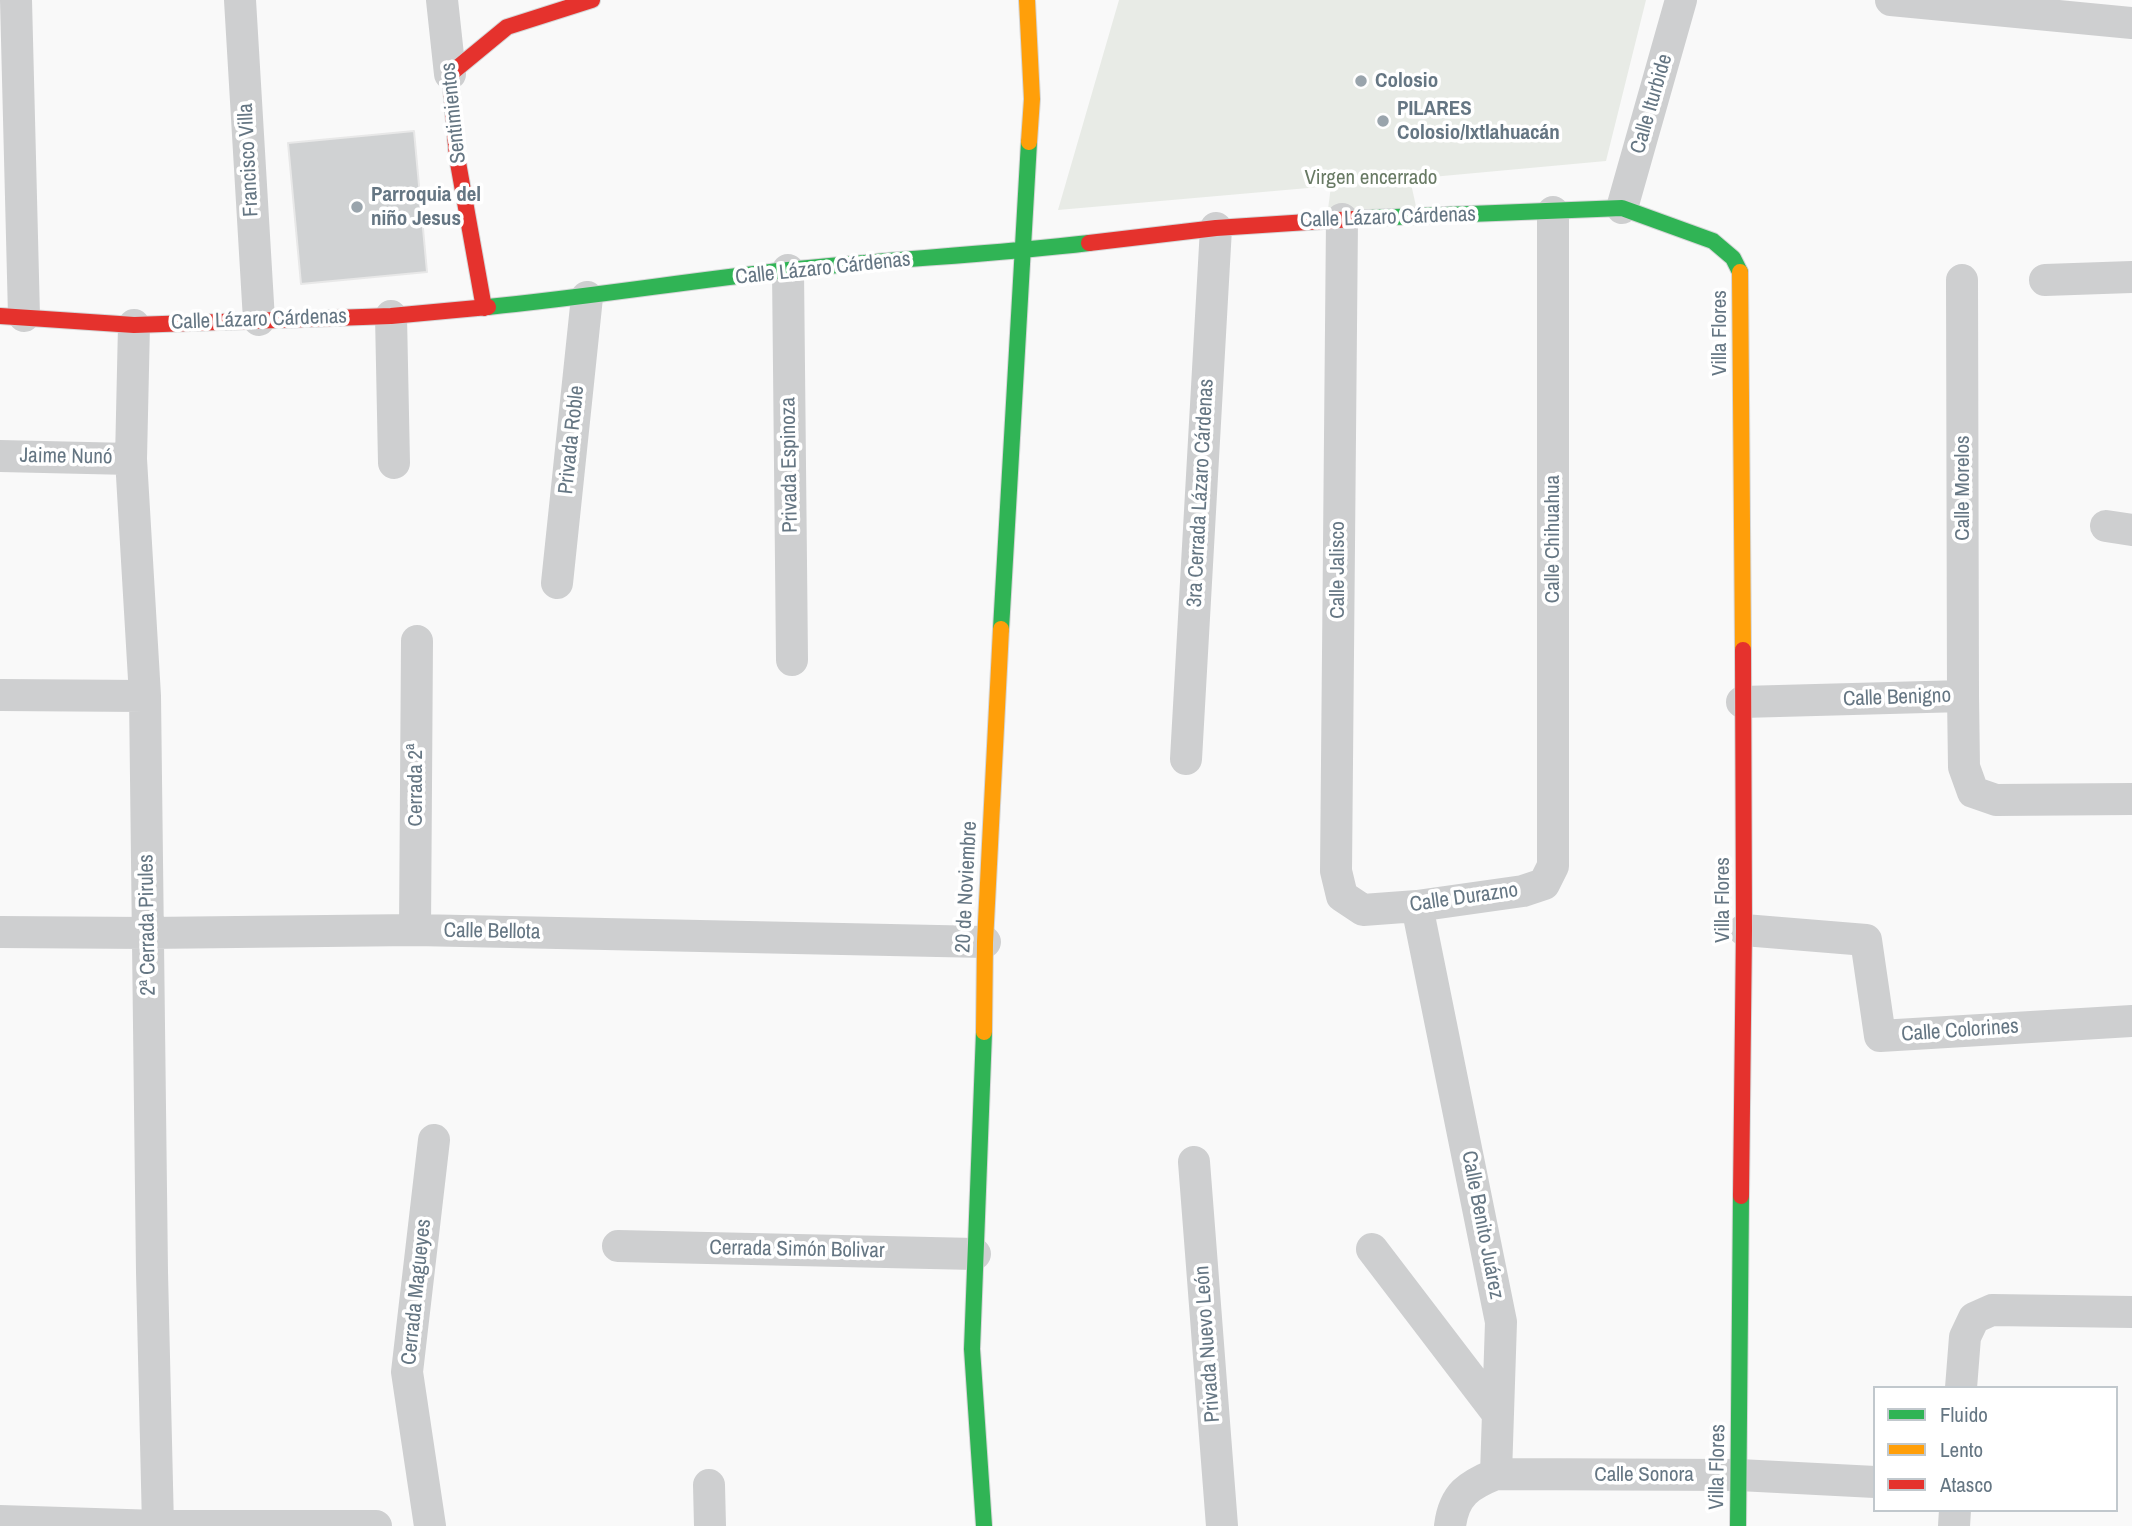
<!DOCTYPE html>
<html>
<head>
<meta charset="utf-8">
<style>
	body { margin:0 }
	#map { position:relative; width:2132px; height:1526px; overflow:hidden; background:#f9f9f9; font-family:"Archivo Narrow",sans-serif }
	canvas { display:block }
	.legend { position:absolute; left:1873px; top:1386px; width:245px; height:126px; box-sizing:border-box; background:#fff; border:2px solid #c1c8cd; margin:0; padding:9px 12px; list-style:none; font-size:21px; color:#657683 }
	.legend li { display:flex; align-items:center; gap:14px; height:35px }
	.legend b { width:35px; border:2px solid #c1c8cd }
</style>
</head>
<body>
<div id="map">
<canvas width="2132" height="1526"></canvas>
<ul class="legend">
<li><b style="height:9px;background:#30b455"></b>Fluido</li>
<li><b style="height:9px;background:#ff9f0a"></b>Lento</li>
<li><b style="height:9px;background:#e5322d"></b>Atasco</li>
</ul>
</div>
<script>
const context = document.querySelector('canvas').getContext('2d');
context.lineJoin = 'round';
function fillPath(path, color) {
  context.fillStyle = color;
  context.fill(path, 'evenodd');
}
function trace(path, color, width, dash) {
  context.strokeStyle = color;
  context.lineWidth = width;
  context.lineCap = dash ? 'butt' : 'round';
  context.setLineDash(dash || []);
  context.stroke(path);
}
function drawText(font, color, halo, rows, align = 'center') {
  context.font = font + ' "Archivo Narrow",sans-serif';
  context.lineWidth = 7;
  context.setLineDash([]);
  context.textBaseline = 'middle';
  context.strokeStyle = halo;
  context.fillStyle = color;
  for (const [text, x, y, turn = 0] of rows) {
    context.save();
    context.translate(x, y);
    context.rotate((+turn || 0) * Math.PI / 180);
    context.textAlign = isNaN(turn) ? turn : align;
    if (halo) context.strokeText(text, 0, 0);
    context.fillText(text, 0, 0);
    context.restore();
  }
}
fillPath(new Path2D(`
	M1119,0h527l-40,161 -196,18 7,32 -90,6 4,-31 -273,24z`), '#e8ebe6');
const building = new Path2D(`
	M414,131l13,141 -126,12 -13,-141z`);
fillPath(building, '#d0d2d3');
trace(building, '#e8e8e8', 2);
const fast = new Path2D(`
	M1369,218l253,-10 91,33 20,17 7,14
	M488,307c101,-10 200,-26 300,-37 100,-11 201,-15 301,-27
	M1001,629l28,-487
	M984,1526l-12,-177 12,-317
	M1738,1526l3,-330`);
const slow = new Path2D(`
	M1027,0l5,99 -3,43
	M1740,272l3,378
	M984,1032l1,-90 16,-313`);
const jam = new Path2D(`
	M1089,243l127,-15 153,-10
	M484,308l-27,-151 -7,-83 57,-47 85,-27
	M0,316l134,9 257,-9 97,-9
	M1741,1196l3,-266 -1,-280`);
trace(fast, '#d5d6d7', 18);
trace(slow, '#d5d6d7', 18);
trace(jam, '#d5d6d7', 18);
trace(new Path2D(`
	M16,0l8,316
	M240,0l19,320
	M442,0l8,74
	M1891,0l241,23
	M1622,208l59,-208
	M1342,219l-6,652 6,25 21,14 54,-4 106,-15 21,-7 9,-18v-654
	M788,270l4,390
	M1962,280l1,416
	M2045,280l87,-3
	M391,316l3,147
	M134,325l-3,134 14,237 7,576 6,254
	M0,456l131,3
	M2106,526l26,4
	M557,583l30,-286
	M0,695l145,1
	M1742,702l221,-6 1,71 9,25 23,8 136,-1
	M1186,759l30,-531
	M1417,906l84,416 -5,152
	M415,930l2,-289
	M1744,930l122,10 14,96 252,-15
	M0,932l148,1 267,-3 570,12
	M1194,1162l28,364
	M618,1246l357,8
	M1372,1249l126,165
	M1961,1388l4,-51 9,-19 18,-8 140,2
	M709,1485l1,41
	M0,1521l158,5h218
	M430,1526l-23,-154 27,-232
	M1450,1526c4,-32 19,-41 46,-52l243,1 136,7
	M1954,1526l1,-16`), '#cecfd0', 32);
trace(fast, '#30b455', 16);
trace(slow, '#ff9f0a', 16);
trace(jam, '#e5322d', 16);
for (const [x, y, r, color] of [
	[1361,81,7,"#99a4ac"],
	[1383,121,7,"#99a4ac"],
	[357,207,7,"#99a4ac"]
]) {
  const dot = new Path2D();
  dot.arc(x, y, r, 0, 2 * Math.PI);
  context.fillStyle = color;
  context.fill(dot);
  trace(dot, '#fff', 2.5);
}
drawText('bold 21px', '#657683', '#fff', [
	["Colosio",1375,81],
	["PILARES",1397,109],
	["Colosio/Ixtlahuacán",1397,133],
	["Parroquia del",371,195],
	["niño Jesus",371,219]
], 'left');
drawText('21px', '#657683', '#fff', [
	["Calle Iturbide",1652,104,-74],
	["Sentimientos",454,113,-96],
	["Francisco Villa",249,160,-93],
	["Calle Lázaro Cárdenas",1388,218,-2],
	["Calle Lázaro Cárdenas",823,269,-6],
	["Calle Lázaro Cárdenas",259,320,-2],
	["Villa Flores",1720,333,-90],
	["Privada Roble",572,440,-84],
	["Jaime Nunó",66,457,1],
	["Privada Espinoza",790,465,-91],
	["Calle Morelos",1963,488,-90],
	["3ra Cerrada Lázaro Cárdenas",1201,493,-87],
	["Calle Chihuahua",1553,539,-90],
	["Calle Jalisco",1338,570,-90],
	["Calle Benigno",1897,698,-2],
	["Cerrada 2ª",416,785,-90],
	["20 de Noviembre",967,887,-87],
	["Calle Durazno",1464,898,-8],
	["Villa Flores",1723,900,-90],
	["2ª Cerrada Pirules",148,925,-91],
	["Calle Bellota",492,932,1],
	["Calle Colorines",1960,1031,-4],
	["Calle Benito Juárez",1482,1225,79],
	["Cerrada Simón Bolivar",797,1250,1],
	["Cerrada Magueyes",417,1292,-84],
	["Privada Nuevo León",1208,1344,-94],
	["Villa Flores",1718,1467,-89],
	["Calle Sonora",1644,1475]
]);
drawText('21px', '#687a64', '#fff', [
	["Virgen encerrado",1371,178]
]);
</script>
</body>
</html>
